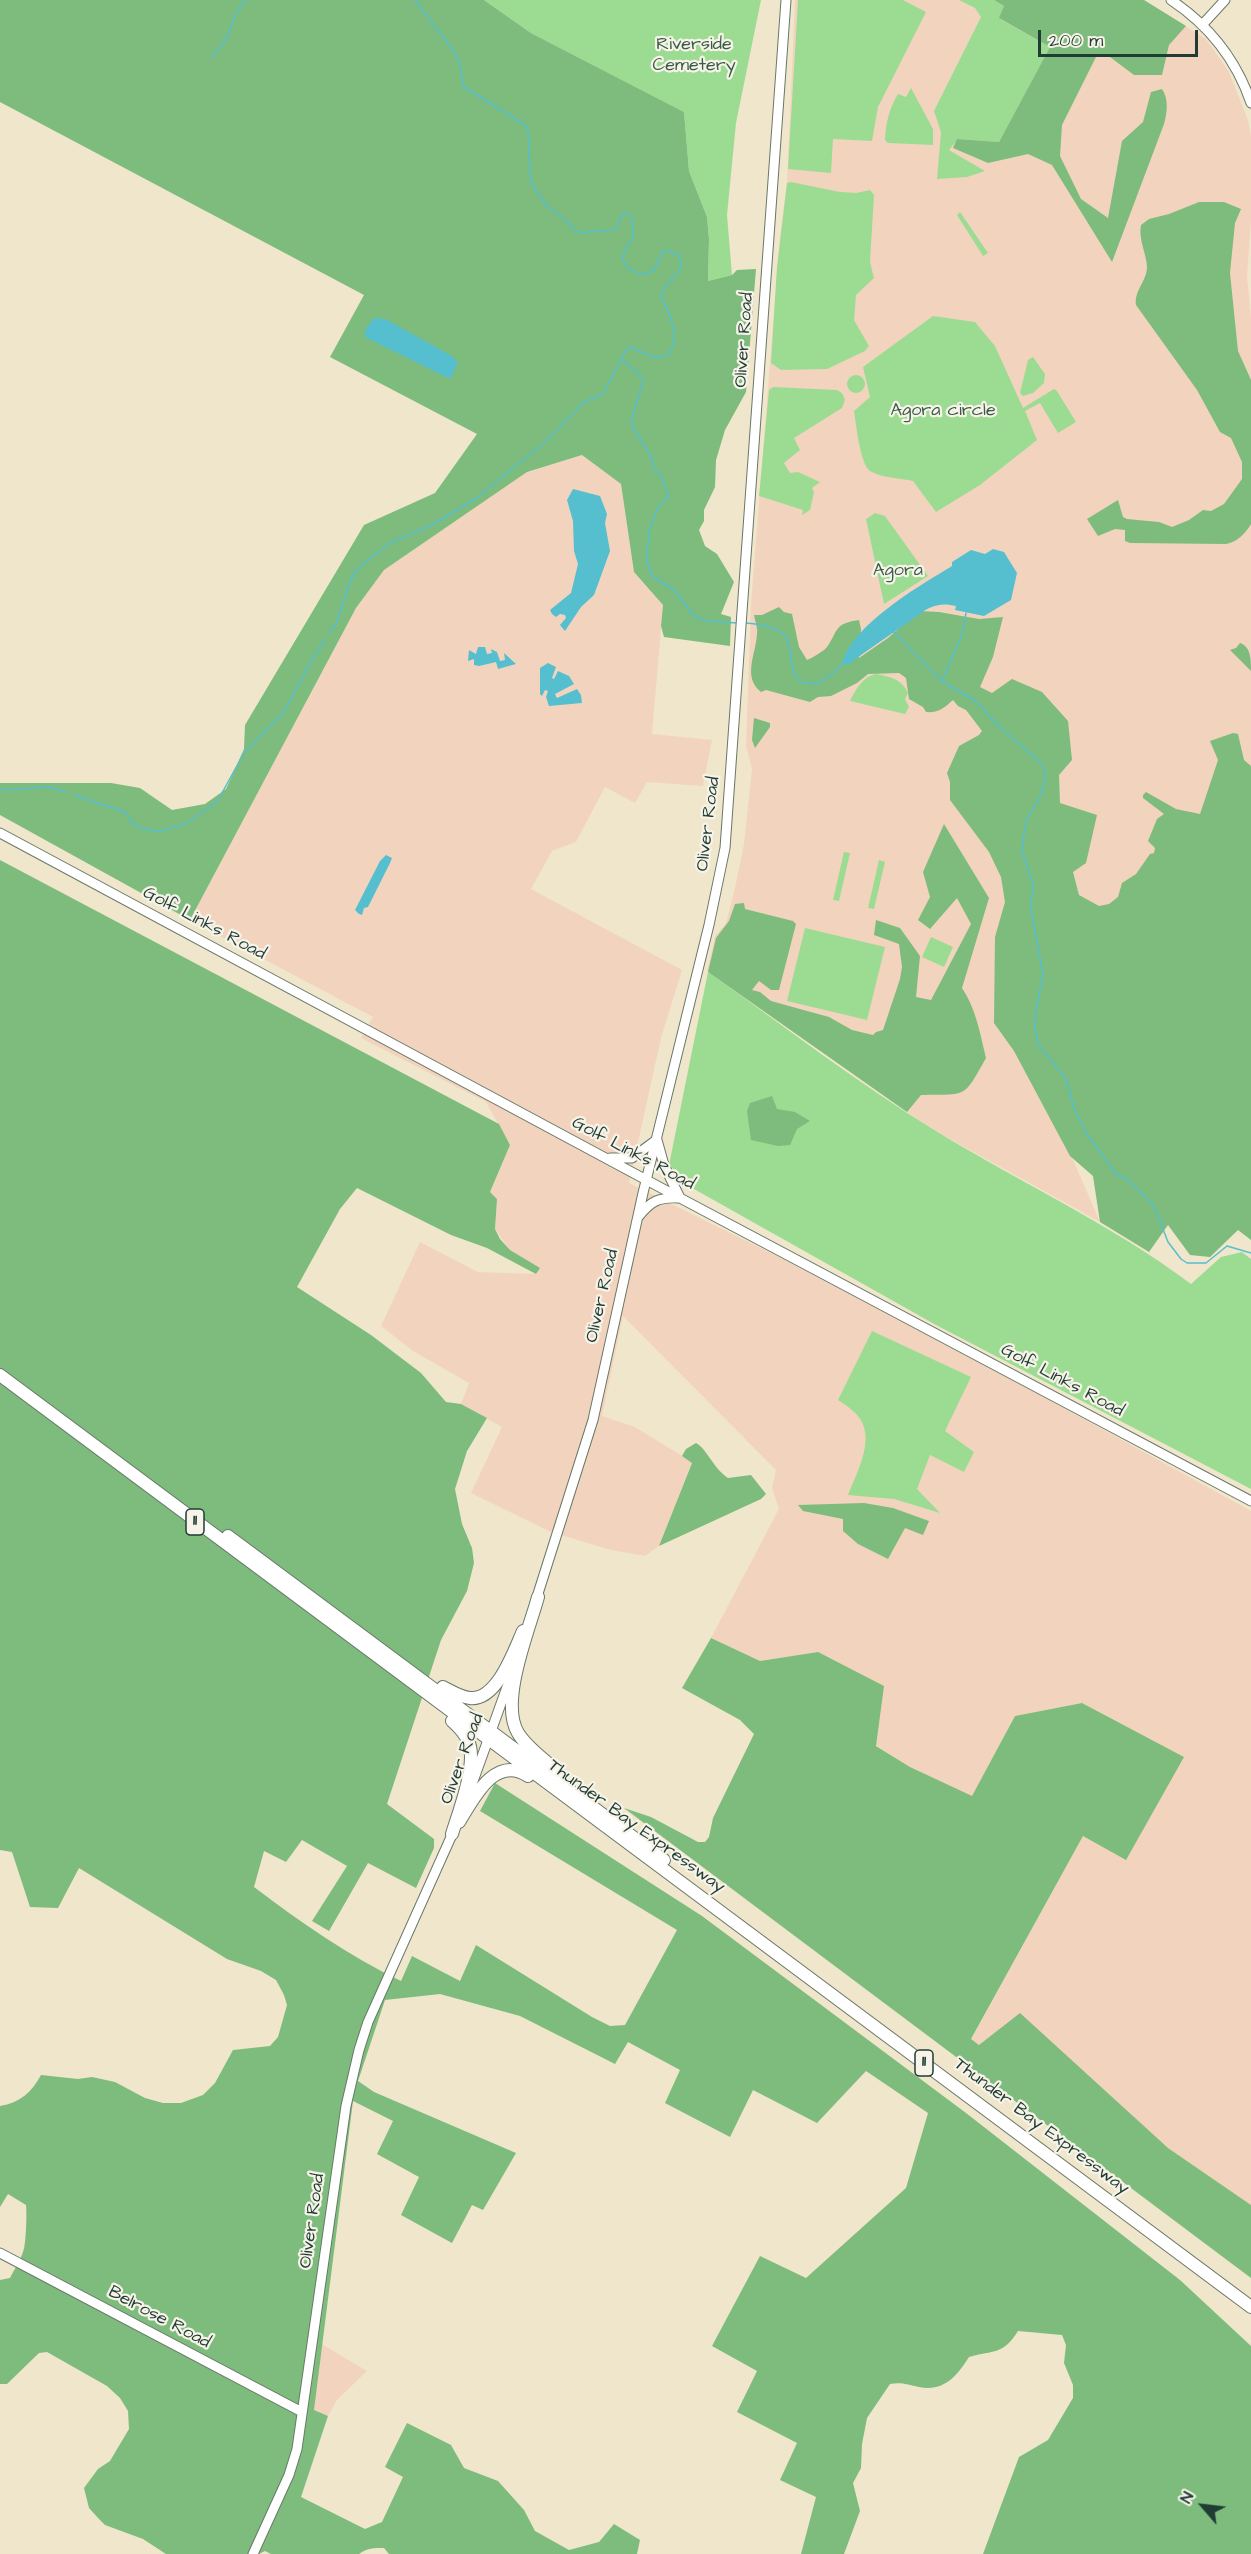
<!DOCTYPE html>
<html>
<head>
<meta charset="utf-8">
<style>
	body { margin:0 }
	#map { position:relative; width:1251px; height:2554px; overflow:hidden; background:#f0e6cb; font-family:"Architects Daughter",sans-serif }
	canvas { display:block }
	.north { position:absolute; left:1173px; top:2476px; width:60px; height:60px; -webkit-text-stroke:4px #f7f3e8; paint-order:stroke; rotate:298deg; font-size:16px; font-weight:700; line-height:24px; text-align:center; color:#1f3d34 }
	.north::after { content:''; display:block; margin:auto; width:21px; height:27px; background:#1f3d34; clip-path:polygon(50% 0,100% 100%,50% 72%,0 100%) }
	.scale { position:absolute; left:1038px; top:30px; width:160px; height:27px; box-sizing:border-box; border:3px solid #1f3d34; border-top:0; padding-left:8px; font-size:18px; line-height:21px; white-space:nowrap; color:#1f3d34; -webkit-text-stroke:4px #f7f3e8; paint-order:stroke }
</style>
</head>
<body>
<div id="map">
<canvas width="1251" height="2554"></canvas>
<div class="north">N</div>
<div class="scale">200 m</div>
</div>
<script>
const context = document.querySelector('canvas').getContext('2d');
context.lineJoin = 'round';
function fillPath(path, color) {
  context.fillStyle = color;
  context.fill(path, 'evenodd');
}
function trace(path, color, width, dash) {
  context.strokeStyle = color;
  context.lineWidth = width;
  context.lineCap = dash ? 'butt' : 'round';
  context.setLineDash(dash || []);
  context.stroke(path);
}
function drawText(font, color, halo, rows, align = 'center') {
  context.font = font + ' "Architects Daughter",sans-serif';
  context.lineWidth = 4.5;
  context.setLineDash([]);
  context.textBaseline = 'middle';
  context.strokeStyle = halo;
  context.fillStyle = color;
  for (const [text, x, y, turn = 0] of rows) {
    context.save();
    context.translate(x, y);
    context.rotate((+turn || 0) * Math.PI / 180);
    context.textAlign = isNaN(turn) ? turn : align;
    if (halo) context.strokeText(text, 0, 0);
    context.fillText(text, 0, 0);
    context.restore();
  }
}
fillPath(new Path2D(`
	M795,0h349l62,39 23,33 19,48 3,16v85l-4,55 4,43v484l-184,343 33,76 -159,-88 -34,-22 -200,-141 8,-35 11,-13 9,-35 9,-44 8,-75 -6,-23 5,-142 29,-368 7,-53z
	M582,455l39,29 13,88 29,33 -11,129 60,6 -9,46 -56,-4 -12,21 -30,-16 -29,55 -24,9 -21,38 151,81 -21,68 -32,145 148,73 256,135 218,120v694l-83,-57 -197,-108 112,-204 101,-79 -102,-54 -67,13 -43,81 -62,-30 -34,-22 -58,-93 -58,9 -49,-23 68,-129 -7,-21 4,-18 -153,-154 -21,100 33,11 57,35 -33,84 -14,10 -34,-6 -60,-18 -80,-39 31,-66 -41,-23 8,-21 -56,-32 -32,-25 39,-84 58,30 58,2 3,-6 -29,-18 -15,-21 2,-30 -7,-7 20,-47 -24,-43 -125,-64 12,-21 -183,-97 166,-312 28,-38 143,-98z
	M320,2343l47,28 -30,29 -9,16 -14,-6z`), '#f2d4be');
fillPath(new Path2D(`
	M484,0h277l-25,123 -9,92 5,60 -24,6 1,-42 -2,-22 -18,-46 -5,-59 -153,-79z
	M798,0h105l23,12 -48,95 -6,34 -39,-2 -2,34 -43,-4z
	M959,0h35l10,6 -4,13 50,28 -51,95 -41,-3 -9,11 36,21 -18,6 -30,2 4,-47 -7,-21 47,-94 -6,-9z
	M911,88l22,41v16l-45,-2 -3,-3c1,-18 4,-31 13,-46l8,3z
	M791,182l49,10 16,1 14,-3 4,5 -4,67 4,16 -18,17 -2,25 15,26 -4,5 -38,18 -46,1 -10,-7 6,-96 10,-84z
	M960,212l28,41 -5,3 -26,-41z
	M933,316l42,6 20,24 28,62 31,-19 3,2 19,31 -18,11 -18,-30 -15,8 12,29 -57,45 -44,27 -23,-31c-13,-3 -32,-3 -43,-10 -10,-7 -14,-48 -16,-60l16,-14 -7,-30z
	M1033,357l12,17 -1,9 -11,10 -10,3 -3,-3 8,-33z
	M847 384a9 9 0 1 1 18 0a9 9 0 1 1-18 0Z
	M773,387l64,3 5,3 3,7 -3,8 -48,30 6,12 -16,13 6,10 8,-1 22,10 -8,6 2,4 -4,18 -8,5 1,-5 -44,-14 10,-106z
	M875,513l10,3 43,60 -44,28 -18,-85z
	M876,674c14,3 25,4 32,19l-3,6 4,8 -4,7 -55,-13c6,-12 12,-24 26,-27z
	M844,852l6,1 -11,48 -6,-1z
	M879,860l6,2 -11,47 -6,-1z
	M805,928l80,19 -18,73 -80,-19z
	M931,937l22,10 -9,20 -22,-10z
	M708,972c75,53 149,111 228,159 85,52 175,93 255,153l30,-27 21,-5 9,7v230l-315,-164 -242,-136 -25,-24z
	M872,1331l99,46 -26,54 29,21 -10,20 -34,-17 -13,34 23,24 -46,-14 -46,-4c9,-23 29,-58 9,-80 -5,-6 -13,-11 -19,-15z`), '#9cdc92');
fillPath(new Path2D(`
	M0,0h484l47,33 153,79 5,59 18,46 2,22 -1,42 24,-6 5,-5 19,-1 -10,123 -21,38 -9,30 -1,27 -11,23v11l-5,9 6,16 12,8 17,28 -13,32 10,3 -1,29 -66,-9 -3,-11 2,-21 -29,-33 -13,-88 -39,-29 -55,17 -143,98 -28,38 -166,312 -190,-105v-32h111l29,5 32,22 33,-6 21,-15 18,-40 1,-24 119,-200 71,-32 42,-59 -147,-77 34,-62 -364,-193z
	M994,0h150l42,26 -17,19 -7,30h-28l-28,-21 -10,3 -34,68 -2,31 21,43 27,19 14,-77 21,-19 8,-30 11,-3c7,10 5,24 2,35l-52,138 -60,-97 -24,-11 -40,9 -35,-15 4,-9 42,3 51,-95 -51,-29 5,-12z
	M1199,202h25l17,7 -6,14 -5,50 8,78 13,29v144c-6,10 -14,18 -25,20l-96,-1 -5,-2v-11l-10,-1 -17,7 -11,-17 31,-19 5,17 4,2 32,3 13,5 17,-7 14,-10 8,1 13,-7 18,-25v-17l-11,-24 -11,-6 -23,-42 -61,-85c-2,-14 10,-23 11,-37 0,-14 -9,-28 -6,-43l8,-6 20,-5z
	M779,607l5,5 8,2 7,33 8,13c5,-2 17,-9 20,-13 12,-17 6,-23 32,-27l2,9 -2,29 29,-20 31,-27 20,1 40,7 24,-2 -10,40 -13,30 12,6 20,-14 30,13 26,29 4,39 -13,15 1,28 37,12 -11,48 -13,9 6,23 20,11 10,-2 9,-7 4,-14 14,-9 14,-20 4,-1 1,-5 -7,-7 9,-22 7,-5 -21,-16v-3l3,-3 30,17 24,5 18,-54 -8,-19 23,-8 5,1 6,26 7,6v474l-13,-10 -28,27 -20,-2 -22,-30 -19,27 -49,-30 -7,-46 -23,-20 -56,-105 -20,-28 1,-86 10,-35 -4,-25 -12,-25 -39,-52v-18l-3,-9 12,-27 20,-11 3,-4 -16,-21 -8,-4 -5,-6c-9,8 -14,13 -27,12l-3,-5 -14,-8 -3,-21 -7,-5 -31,1 -11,9 -26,13 -13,1 -8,5 -44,-12 -5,2c-19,-15 -5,-38 -4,-58 1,-6 -2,-13 -3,-19h8z
	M1240,643c11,4 11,16 11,28l-21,-21 6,-2z
	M754,718l16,5v4l-15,21 -3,-8z
	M944,824l45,74 -27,90c14,21 18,45 24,70 -23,41 -18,36 -65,37l-14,17 -199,-140 8,-34 13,-17 6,-17 9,-1 1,6 48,12 3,3 -17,66h-8l-12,-9 -7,9 8,2 11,9 58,16 23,13 21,5 3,-3 7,-2 17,-51 2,-12 -3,-23 -25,-9 2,-15 24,8 20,28 -4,41 15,3 40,-76 -14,-26 -27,31 -12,-9 12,-23 -7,-25z
	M0,860l499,264 11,21 -20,47 7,7 -2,30 5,10 10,11 30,18 -4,6 -49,-26 -36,-13 -94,-47 -17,21 -43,78 74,48 50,38 25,29 15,2 26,14 -20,33 -12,38 7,35 10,24 2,15 -7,28 -26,49 -54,164 47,35v9l-18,40 -48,-25 -39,68 -17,-10 35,-55 -45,-26 -16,22 -22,-11 -10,36c46,35 95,69 147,94l11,-25 48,25 16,-36 116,72 18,9 15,-1 52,-95 -197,-119 15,-28 207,133 264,197 214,167 71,66v208h-268l36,-97 29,-17 25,-42v-13l-9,-22 2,-18 -4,-10 -44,-4c-15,24 -24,19 -49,26 -12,19 -25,35 -50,30 -11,-2 -17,-5 -29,-3l-23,34 -5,26 -1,24 -8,15 7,28 -16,43h-43l15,-57 -36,-17 17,-37 -60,-31 20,-41 -45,-25 48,-90 46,22 100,-90 22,-75 -62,-42 -49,52 -64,-33 -23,47 -65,-34 15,-33 -52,-28 -13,22 -95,-48 -80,-22 -55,6 -27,81 16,11 142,61 -33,57 -11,-5 -20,38 -51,-28 18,-38 -42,-23 16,-33 -40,-20 -39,309 14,6 -27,81 64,32 17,-7 21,-45 -18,-10 22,-44 44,22 13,23 34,13 26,29 11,21 34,19 30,-8 15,-18 26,16 -3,14h-248l-5,-6c-10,0 -17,0 -25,6h-88l-6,-3 -6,3h-93l-23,-15 -38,-14 -6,-6 -10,-11 -5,-20 14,-19 12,-8 19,-32 -1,-18 -8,-13 -13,-12 -60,-34 -8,1 -32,31h-7v-104l10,-2c4,-8 10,-17 13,-26 3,-6 4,-38 3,-47l-18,-11 -8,13v-101c20,-3 32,-14 41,-31l37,4 14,-2 23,5 30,16 18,5h18l22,-8 12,-12 18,-33 37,-4 8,-9 9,-32 -3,-10 -8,-15 -15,-9 -34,-12 -148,-91 -21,40 -28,-1 -18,-55 -12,-2z
	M772,1096l5,13 18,3 15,9 -13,8 -7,16 -12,1 -27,-6 -4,-29 3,-8z
	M696,1443c11,6 17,25 32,35l23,-3 15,19 -5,5 -102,47 33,-83 -10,-7 4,-7z
	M864,1503l29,5 36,13 -6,14 -18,-7 -17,31 -30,-15 -15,-13v-12l-40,-8 -5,-6z
	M711,1638l49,23 58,-9 66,34 -8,60 34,21 62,29 43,-80 67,-13 102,54 -58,103 -43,-24 -112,203 8,6 41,-32 148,135 83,57v73l-627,-470 27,9 47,25h7l4,-5 4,-19 41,-84 -14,-14 -58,-32z`), '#7dbc7c');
fillPath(new Path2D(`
	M374,318l11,1 65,36 8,7 -7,16 -5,-1 -81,-40v-7z
	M573,489l27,7 7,18 -2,9 5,28 -16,44 -13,12 -16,24 -5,-6 6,-7 -1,-3 -5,-1 -4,3 -4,-3 -2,-4 21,-17 7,-29 -4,-13 -1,-30 -6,-21z
	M993,549l11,3 13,21 -6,27 -27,16 -29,-6 1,-4c-23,-6 -33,6 -50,18 -19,13 -39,26 -57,40l-7,1c8,-39 77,-79 110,-99v-4l19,-12 14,4z
	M478,647h7l2,7 5,-1 -1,-4 6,3 3,9 5,-1 -1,-7 12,11 -18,5 -2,-7 -17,4 -5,-1v-6l-6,2 1,-11 7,4z
	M548,663l8,4 -4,11 2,1 4,-8 11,5 5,8 -19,10 2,4 20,-9 4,6 1,8 -33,3 -3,-9 2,-6 -3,-1 -3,6 -2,-2v-26z
	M386,855l6,3 -2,5 -22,44 -4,1 -2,7 -3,-1 -4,-4 25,-49z`), '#55bfd0');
trace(new Path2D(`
	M212,57l15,-19 10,-27 9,-11
	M623,360l21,19 -12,39v8l20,32 1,10 7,6 9,23 -10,8 -10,26 -2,29 4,15 23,15 20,26 13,5 30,2
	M966,613l-4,22 -20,46 33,20 28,29 39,34 4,13 -2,6 -3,12 -15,26 -3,19 -1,11 11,34 -2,24 12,66 -7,35 -1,18 3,16 28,35 9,32 12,23 29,40 11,5 26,25 15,38 13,17 6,4h19l21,-17 24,7
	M744,623c14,1 30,2 40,12 12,13 1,44 22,48 15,3 26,-9 36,-18
	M893,631l49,50
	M330,632l7,-10 13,-41 9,-14 31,-24 44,-19 44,-27 67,-55 39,-40 19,-8 22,-42 5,-5 23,10 14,-1c16,-18 2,-42 -6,-61 4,-17 27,-20 18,-40l-11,-4h-5c-4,5 -3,9 -6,14 -10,16 -29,8 -35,-7l11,-22 -1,-19 -7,-5 -4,4 -4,13 -36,4 -7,-3 -8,-10 -19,-14 -16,-23 -3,-53 -3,-5 -61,-38 -6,-30 -43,-57
	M0,790l50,-3 16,5
	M74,795l51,17 7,11 10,6 18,2 25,-7 32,-22 27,-49 40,-41 26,-49 15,-23`), '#55bfd0', 1.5);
const secondary = new Path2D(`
	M1171,0c39,26 65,59 80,103
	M1203,24l22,-24
	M0,833l680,365 571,303
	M657,1140l7,25 16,33
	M610,1158h22l23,-17
	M639,1216c12,-15 20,-19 39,-18
	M536,1600l57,-180 50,-227 66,-268 16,-77 61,-848
	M471,1787l41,-114
	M0,2253l302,159
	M253,2554l36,-79 8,-26 49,-343 13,-56 9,-28 87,-194`);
const highway = new Path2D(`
	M0,1375l1251,932
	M228,1536l436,324
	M538,1597c-9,33 -39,105 -20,136 9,15 27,27 40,39
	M443,1687c8,4 17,10 27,11 27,3 44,-47 53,-67
	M452,1721c7,6 13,12 17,22 8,22 -10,68 -17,91
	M459,1822c15,-24 36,-68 69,-46`);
trace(secondary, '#687869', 11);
trace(highway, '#687869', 14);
trace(secondary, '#fff', 9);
trace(highway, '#fff', 12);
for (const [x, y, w] of [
	[195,1522,18],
	[924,2063,18]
]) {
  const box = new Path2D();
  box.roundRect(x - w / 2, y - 13, w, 26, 4.5);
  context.fillStyle = '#f7f3e8';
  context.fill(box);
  trace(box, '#1f3d34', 1.5);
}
drawText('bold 16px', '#1f3d34', null, [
	["11",195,1522],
	["11",924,2063]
]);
drawText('18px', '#385d47', '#f7f3e8', [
	["Riverside",694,45],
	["Cemetery",694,66],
	["Agora circle",943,411],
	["Agora",898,571]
]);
drawText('18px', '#1f3d34', '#f7f3e8', [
	["Oliver Road",745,340,-86],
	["Oliver Road",709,824,-83],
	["Golf Links Road",204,924,28],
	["Golf Links Road",633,1154,28],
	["Oliver Road",603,1296,-77],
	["Golf Links Road",1062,1381,28],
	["Oliver Road",463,1759,-70],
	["Thunder Bay Expressway",636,1827,36],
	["Thunder Bay Expressway",1041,2127,37],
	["Oliver Road",313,2221,-82],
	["Belrose Road",159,2318,28]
]);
</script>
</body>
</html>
